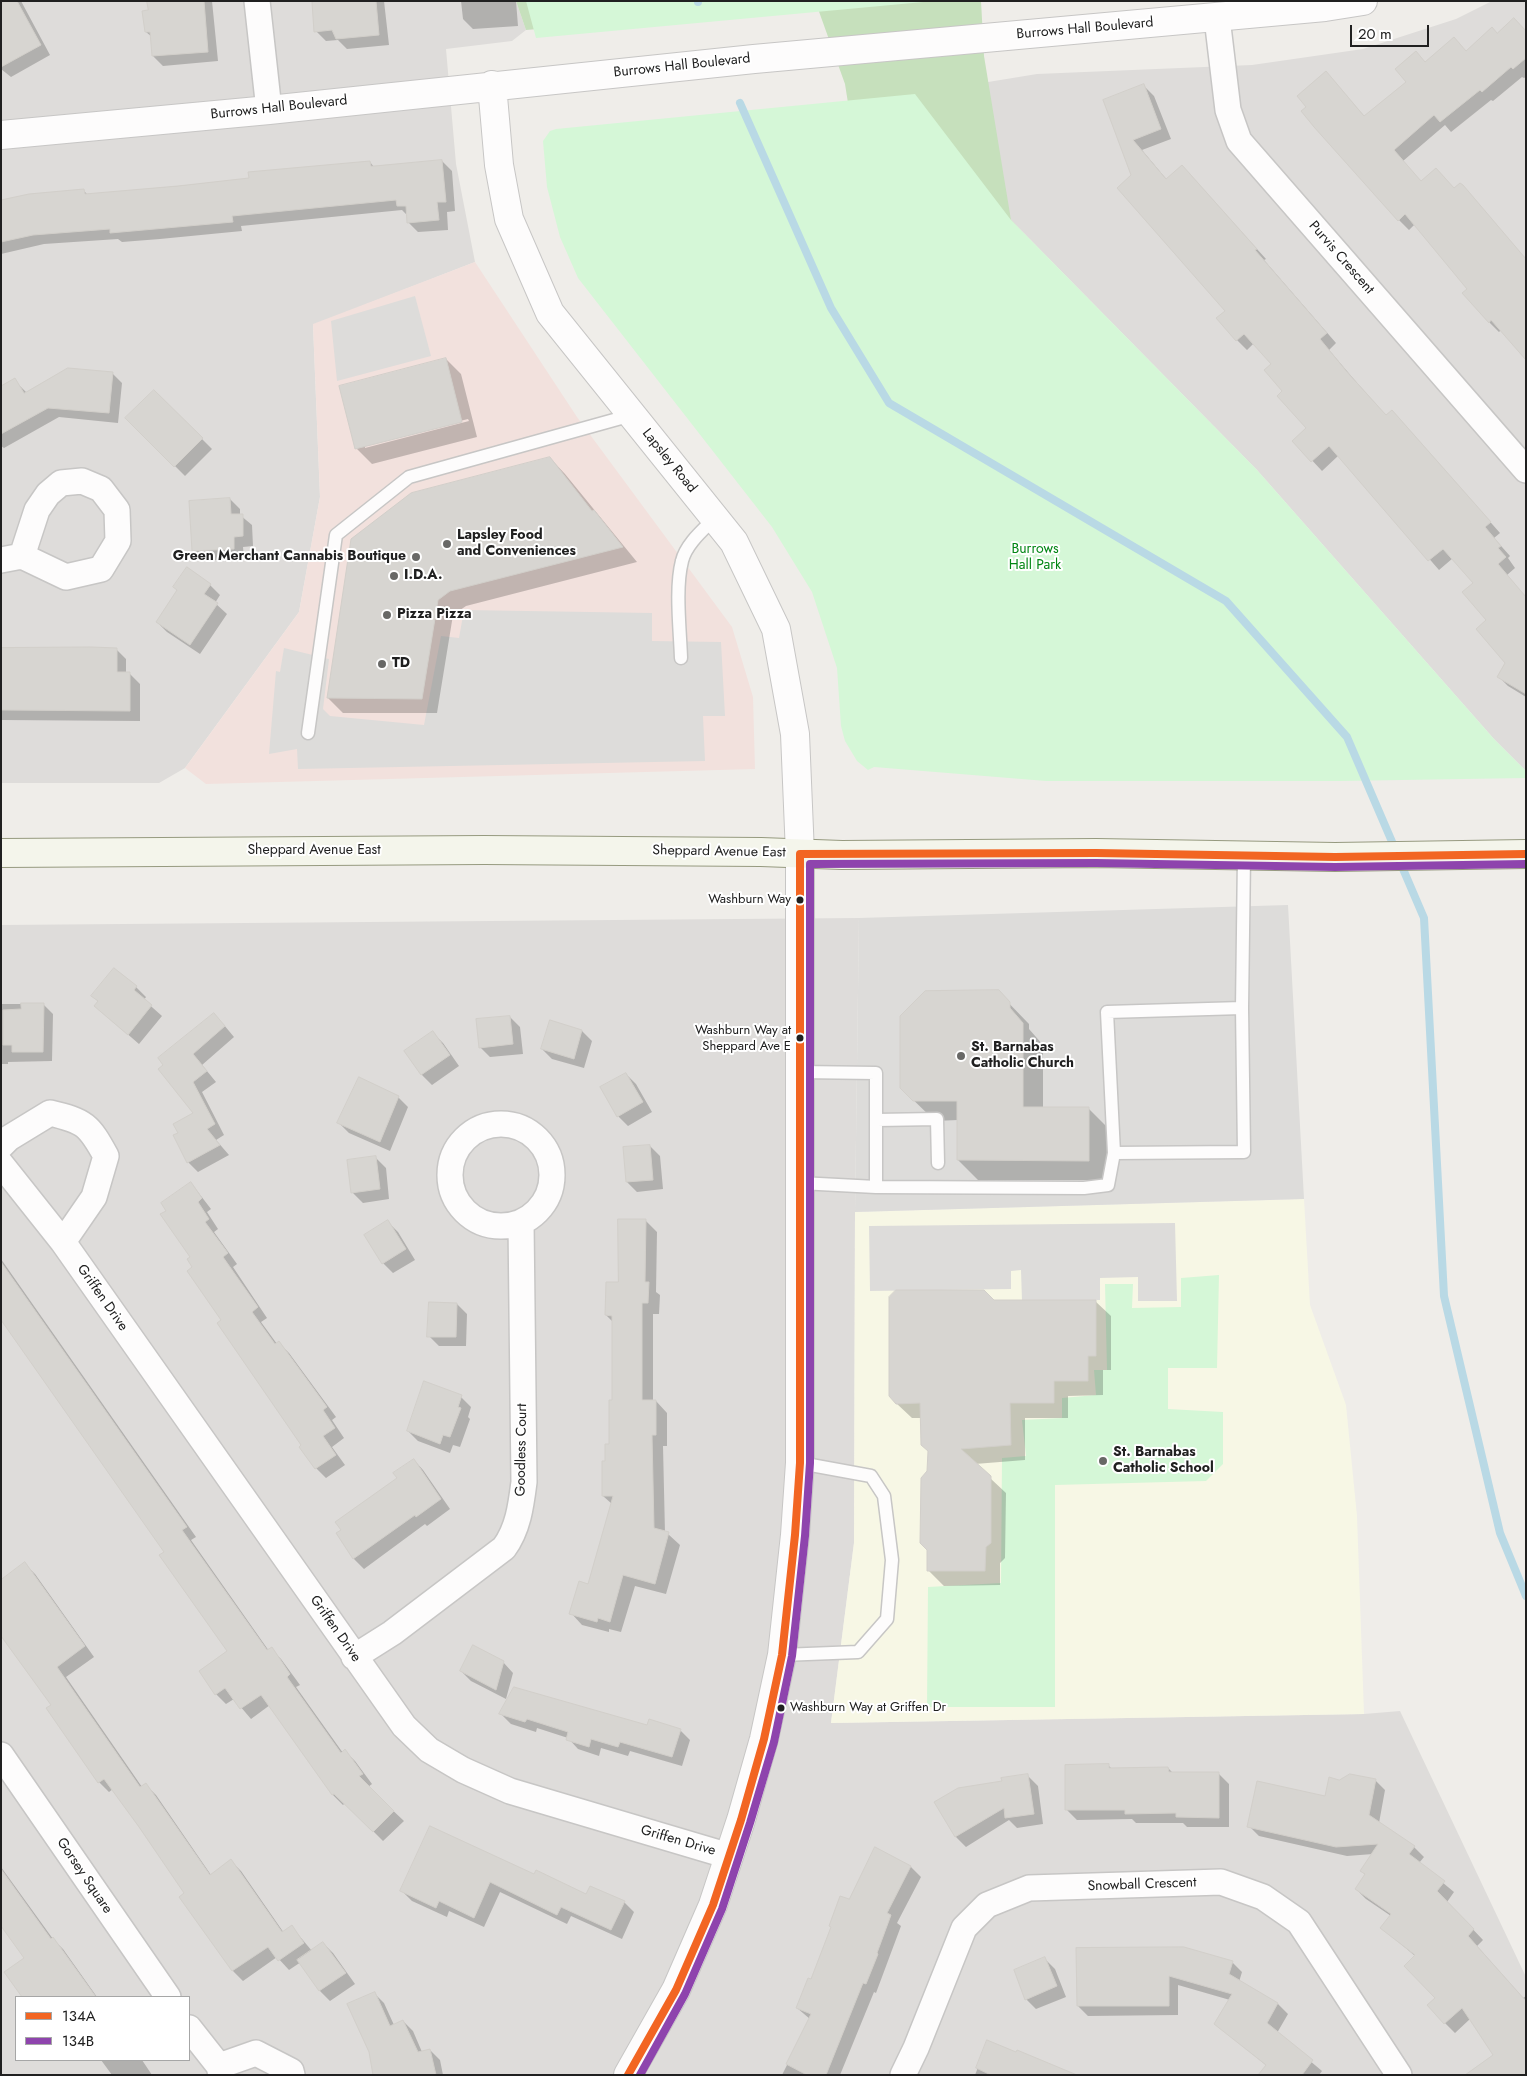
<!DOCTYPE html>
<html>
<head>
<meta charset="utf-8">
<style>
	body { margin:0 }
	#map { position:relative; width:1527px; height:2076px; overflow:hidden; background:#efede9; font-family:Jost,sans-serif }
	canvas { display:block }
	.frame { position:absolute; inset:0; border:2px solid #202020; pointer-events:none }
	.legend { position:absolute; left:15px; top:1996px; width:175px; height:65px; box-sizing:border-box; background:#fff; border:1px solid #a6a6a6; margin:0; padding:6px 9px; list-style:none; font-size:15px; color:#202020 }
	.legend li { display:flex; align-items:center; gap:10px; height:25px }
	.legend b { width:25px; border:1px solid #a6a6a6 }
	.scale { position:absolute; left:1350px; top:25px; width:79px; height:22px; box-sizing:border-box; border:2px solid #202020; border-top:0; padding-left:6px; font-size:15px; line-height:18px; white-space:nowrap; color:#202020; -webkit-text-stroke:4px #fff; paint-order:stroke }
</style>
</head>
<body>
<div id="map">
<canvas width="1527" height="2076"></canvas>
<div class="frame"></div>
<ul class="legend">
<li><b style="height:6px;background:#f26522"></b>134A</li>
<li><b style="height:6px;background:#8e44ad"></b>134B</li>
</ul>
<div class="scale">20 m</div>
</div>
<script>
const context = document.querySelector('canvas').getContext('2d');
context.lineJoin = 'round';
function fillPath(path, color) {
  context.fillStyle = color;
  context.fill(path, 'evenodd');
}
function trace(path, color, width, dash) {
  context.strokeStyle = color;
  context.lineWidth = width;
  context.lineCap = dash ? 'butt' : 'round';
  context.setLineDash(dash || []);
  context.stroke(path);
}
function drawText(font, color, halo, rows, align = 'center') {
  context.font = font + ' Jost,sans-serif';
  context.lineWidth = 4;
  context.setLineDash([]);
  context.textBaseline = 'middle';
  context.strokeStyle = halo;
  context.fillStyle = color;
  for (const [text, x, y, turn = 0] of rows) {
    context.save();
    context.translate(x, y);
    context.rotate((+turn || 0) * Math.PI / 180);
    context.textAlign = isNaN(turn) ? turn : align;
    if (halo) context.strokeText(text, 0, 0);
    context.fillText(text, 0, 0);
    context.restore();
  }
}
fillPath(new Path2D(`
	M1,1h515l10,29 -14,11 -66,8 10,115 19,98 -162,63 7,172 -21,115 -114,156 -26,15h-158z
	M1492,1h34v770l-32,-32 -237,-269 -246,-250 -96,-126 122,-20 215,-9 111,-16 93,-30z
	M859,918l-4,294 -1,331 -23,180 533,-9 36,-3 126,266v98h-1525v-1150zM16,1997h173v63h-173z`), '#dedcda');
fillPath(new Path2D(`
	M475,262l102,155 155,210 21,70 2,72 -549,15 -21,-16 114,-156 21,-115 -7,-173z`), '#f2e1dd');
fillPath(new Path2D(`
	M1304,1199l6,106 36,100 11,111 7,198 -533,9 23,-180 1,-331z`), '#f7f7e5');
fillPath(new Path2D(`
	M415,296l16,60 -94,25 -6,-60z
	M464,610l188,3v28l69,1 4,74h-22l2,45 -407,8 -1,-20 -28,5 7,-83 4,1 4,-24 45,11 -6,50 7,7 94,9 17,-89 18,2z
	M1288,905l16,294 -449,13 4,-294z
	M1175,1223l2,78h-39v-24l-38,1v22l-78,1 -1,-31 -10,1v18l-141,2 -1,-65z`), '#dddcda');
fillPath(new Path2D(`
	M516,1h465l3,55 27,164 288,307 -422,-240 -32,-203 -28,-78 -291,24z`), '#c6e0bc');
fillPath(new Path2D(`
	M526,1h408l-398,37z
	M915,94l96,126 246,250 237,269 32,32v7l-186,3h-294l-172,-14 -6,3 -11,-9 -12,-20 -4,-15 -4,-58 -25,-76 -40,-65 -194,-249 -18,-41 -13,-50 -4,-46 7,-10 6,-2z
	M1219,1275l-2,93h-49v41l55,3v52l-17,17 -151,4v222h-128l1,-120 73,-4 1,-125 24,-2 -4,-36 40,-2v-20l34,-3 -2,-25h13l-2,-86h28l-1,24 49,-1v-29z`), '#d5f7d7');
fillPath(new Path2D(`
	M1,1h20l29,54 -39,22 -10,-8z
	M148,1h64l6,60 -55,5 -10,-10 -1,-19 -6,-5 3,-20z
	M313,1h71l5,44 -42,4 -9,-9 -12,1 -10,-10z
	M461,1h55l2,25 -45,3 -10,-10z
	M1526,31v46l-2,1 -2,-1 -29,24 -2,-1 -40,32 -6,-7 -42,36 98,169 -2,2 -10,-10 -20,-33 -54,-65 -6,6 -10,-10 -96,-109 4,-4 19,-34 39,44 43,-34 18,-20 41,-11 30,-18z
	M1144,86l10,10 17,43 -29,11 25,30 15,-13 10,10 74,82 -2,1 72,83 -7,7 29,34 29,33 15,5 98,111 -6,5 16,18 -2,2 7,10 -8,7 19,44v78l-18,-11 -10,-10 8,-13 -32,-80 -21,-25 -14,12 -100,-115 -17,16 -28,-30 14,-13 -24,-37 -12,-27 -18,-21 -7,7 -10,-10 -10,-29 -94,-135 -29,-75z
	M442,161l10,10 3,40 -8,1 1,18 -30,2 -10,-10v-6l-6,-6 -161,16 1,5 -82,8 -38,3 -4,-3 -74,5 -43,10v-53l83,-10 4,4 162,-16 120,-17 4,5z
	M446,359l15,15 16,63 -105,27 -16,-16zM468,419l1,2 -104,27v-3z
	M112,373l10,10 -4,40 -59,-6 -55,31 -3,-2v-59l13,-7 13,13z
	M154,391l58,58 -27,27 -58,-58z
	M550,458l15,16 72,88 -171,44 -13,9 -16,98h-94l-15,-15z
	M230,499l10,10v6l12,10 1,21 -10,1 1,11 -41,3 -10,-10z
	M210,585l10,10 -5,8 12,11 -27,40 -33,-22 -10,-10z
	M1,649h115l10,10v15h4l10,10v37l-139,-1z
	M114,970l22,17 10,10 -2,3 18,16 -23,28 -44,-38 4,-4 -6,-6z
	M998,992l31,32v5l14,16v63h45l21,21v51h-131l-20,-20v-40l-23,1 -34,-33z
	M1,1004h42l10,10 -1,47 -44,1v2h-7z
	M510,1017l10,10 3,27 -33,3 -10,-10z
	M224,1025l10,12 -32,28 14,17 -14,10 22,43 -8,5 13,15 -31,17 -10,-10 -8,-29 15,-19 -35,-45z
	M582,1031l10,10 -8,27 -32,-9 -10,-10z
	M433,1033l10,10 16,23 -27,19 -10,-10 -16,-23z
	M626,1074l10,10 16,28 -24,14 -10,-10z
	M398,1097l10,10 -18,44 -41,-18 -10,-10z
	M650,1146l10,10 3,33 -26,3 -10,-10z
	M376,1158l10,10 3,31 -26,4 -10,-10z
	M191,1183l20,26 -4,3 11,17 -4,3 23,32 -4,3 34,51 -6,4 16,22 2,-1 10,10 47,64 -4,3 12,18 -12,9 13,18 -19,13 -10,-10 -13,-23 -80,-125 -29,-53 -2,-10 -24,-46z
	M645,1220l12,12 -1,60 4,3 -1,19h-6v87h3l11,12v33h-4l2,87 3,1 12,11 -14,49 -31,-8 -14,46 -12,-3v3l-27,-7 -11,-12 18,-27 23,-82 -9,-8 11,-95 -1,-79 -7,-7z
	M388,1222l10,10 17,28 -22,13 -10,-10 -17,-28z
	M1,1259l195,278 -5,3 78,111 2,-2 10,10 19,26 -4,2 47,66 2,-2 10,10 17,23 -4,3 36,34 -21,20 -38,-38 -2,2 -10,-10 -63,-90 -19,14 -17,-20 -8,5 -10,-10 13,-43 -63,-99 -165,-234z
	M993,1301h102l16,15v54h-8v25l-35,1v22h-43v42l-50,4 31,29 -1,65 -5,5v22l-56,1 -15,-15v-120l-7,-33h-10l-16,-15z
	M457,1304l10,10 -1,32h-27l-10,-10z
	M461,1397l10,10 -3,10 2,2 -10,28 -7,-2 -3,8 -32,-12 -10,-10z
	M414,1460l9,10 27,39 -23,17 -2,-2 -61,45 -10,-10 -17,-25 62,-55z
	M25,1564l10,10 59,83 -28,20 76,110 4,-2 10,10 55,80 20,-14 10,10 43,62 8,-6 20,24 11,-8 10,10 22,31 -25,17 -10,-10 -19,-29 -12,8 -12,-13 -34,24 -10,-10 -52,-74 5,-3 -73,-105 -4,3 -10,-10 -46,-77z
	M503,1662l10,11 -7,26 -35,-18 -10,-10z
	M501,1714l179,16 10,10 -8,26 -52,-15 -2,5 -27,-8 -2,8 -21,-7 -10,-11 -31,-10 -1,4 -25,-8z
	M1108,1765l4,4 56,-1 5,5 46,1 10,10v43h-42l-4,-4h-47l-4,-4 -55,1 -10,-10z
	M1028,1776l10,10 5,38 -26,4 -8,-8 -43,27 -10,-10 -20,-34z
	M1375,1780l10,10 -6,33 35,24 10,10 -5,6 35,29 -7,10 36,38 -6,6 46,52 3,-2v79l-32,-20 -24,-36 -15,14 -10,-10 -8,-25 -22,-42 -33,-28 9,-12 -25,-17 -10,-10 10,-14 -5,-4 12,-17 -26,2 -88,-20 -10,-10 77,-29 13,-16z
	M875,1849l36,18 10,10 -24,46 4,3 -25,67 -2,-1 -34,83h-58l28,-56 -13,-11z
	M1,1867l52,72 10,10 34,48h-74l-17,-24 20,-15 -25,-34z
	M535,1876l52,19 37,7 10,10 -12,27 -51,-23 -4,8 -67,-32 -16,35 -35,-16 -2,6 -35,-16 -10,-10z
	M1077,1950l155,12 10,10 -3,10 39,22 10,10 -11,19 45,38 -3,4h-59l7,-9 -51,-42 14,-24 -52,-15v30l-90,1 -10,-10z
	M1045,1959l10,10 11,28 -30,12 -10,-10z
	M374,1993l10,10 10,22 9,-4 10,10 9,21 8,-2 10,10 3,15h-68z
	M988,2042l71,33h-84z
	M101,2060h41l10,15h-40z`), '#0003');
trace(new Path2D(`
	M698,1v1
	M740,103l91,205 58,95 337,198 121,136 49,114
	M1400,862l24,56 20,378 56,237 26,63`), '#b9d9e5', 8);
const building = new Path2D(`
	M1,1h16l24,44 -40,22z
	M147,1h57l4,51 -56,4 -2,-24h-5l-3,-21 6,-1z
	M324,1h52l3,34 -43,4 -4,-9 -18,2 -2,-30z
	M1514,18l12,13v27l-13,11 -2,-2 -29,25 -2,-2 -40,32 -6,-7 -40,35 27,31 15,-13 18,20 6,-5 3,2 63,74v101l-35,-40 -2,3 -27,-30 5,-4 -62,-75 -7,7 -84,-94 -13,-16 5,-4 -9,-11 29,-25 38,45 42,-34 -11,-13 21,-18 9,11 29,-25 12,14 26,-24 5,6z
	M1144,84l17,45 -28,11 33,39 16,-14 75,84 -2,1 72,83 -7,6 28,34 38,42 6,-5 99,112 -6,5 16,19 -3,2 8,9 -8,7 28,33v97l-29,-17 8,-14 -29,-34 10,-9 -24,-28 11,-9 -30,-34 -15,12 -99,-115 -18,16 -19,-21 14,-13 -29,-32 5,-5 -18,-21 7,-6 -27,-30 -8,7 -20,-23 9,-7 -108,-123 14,-13 -28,-75z
	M442,160l4,42h-9l2,18 -32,3 -1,-17h-9l-1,-6 -164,16 1,6 -123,11v-4l-77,6 -32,7v-42l28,-6 55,-5 1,5 93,-8 71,-8 -1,-6 122,-11 1,5z
	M446,358l16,64 -107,27 -16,-63z
	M68,368l45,4 -4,41 -61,-5 -47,26v-48l14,-8 9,15z
	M154,390l49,48 -29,29 -49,-49z
	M550,457l42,54 2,-1 29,37 -173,44 -12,9 -16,99 -95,-1 24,-159 60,-46z
	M230,498l1,16h12v22l-9,1v12l-42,2 -3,-50z
	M187,567l24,17 -7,10 14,9 -28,42 -34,-23 21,-32 -4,-3z
	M91,647l26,1v24h13v39l-129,-1v-62z
	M114,968l23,18 -3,4 18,15 -24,30 -34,-29 4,-5 -7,-5z
	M999,990l11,12v6l13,15v84h66v54l-132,-1v-59h-44l-13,-13v-72l25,-25z
	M21,1003h23l-1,49h-31v-7h-9v-35l18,-1z
	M214,1013l11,13 -32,28 14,17 -14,11 22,42 -8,5 13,16 -33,18 -14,-28 5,-2 -5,-9 20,-11 -35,-44 5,-4 -5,-7z
	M510,1016l3,28 -34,4 -3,-29z
	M550,1020l32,10 -8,29 -33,-10z
	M433,1031l17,24 -29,20 -17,-24z
	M626,1073l17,29 -26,15 -17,-30z
	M359,1077l40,19 -19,46 -43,-19z
	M650,1145l3,35 -27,2 -3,-35z
	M376,1156l4,33 -29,4 -4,-33z
	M191,1182l11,16 -4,4 11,17 -4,3 23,31 -5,4 35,50 -6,5 23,32 4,-3 48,66 -4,3 12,18 -12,8 13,19 -21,14 -16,-22 2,-2 -84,-122 4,-3 -34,-49 5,-4 -5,-8 3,-2 -30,-43 6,-3 -5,-8z
	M618,1219h28l-1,63h4l-1,21h-6v97h14v35h-4l2,93 15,4 -14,52 -32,-9 -13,47 -12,-4 -1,4 -28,-8 10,-33 9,3 25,-88h-11v-35h3v-17h4v-44h3v-84l-7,-1 1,-33h12z
	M388,1220l18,29 -24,15 -18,-29z
	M1,1262l186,265 -5,3 85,120 5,-3 18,27 -3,3 54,76 4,-4 18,25 -4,2 35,35 -21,21 -39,-38 -2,1 -71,-100 -21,14 -15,-21 -10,7 -16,-24 28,-20 -68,-96 5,-3 -163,-232z
	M896,1290h88l10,10h102v56h-8v25h-34v22h-44l1,42 -50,4 30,27v67l-5,4 -1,24h-58v-21l-7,-7 1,-65 6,-7 1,-20 -7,-6 -1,-42 -24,1 -7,-8v-99z
	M429,1302l28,1 -1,34h-29z
	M424,1381l38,14 -4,12 3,1 -11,29 -7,-2 -3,9 -33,-13z
	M414,1459l27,40 -25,18 -1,-2 -62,44 -17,-26 5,-3 -6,-8 62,-44 -4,-5z
	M25,1562l60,84 -28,21 83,120 6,-4 64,92 21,-16 51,73 10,-7 12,18 -26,18 -10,-14 -36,24 -53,-74 5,-4 -45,-66 -35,-48 -6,4 -52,-75 5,-3 -50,-69v-56z
	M473,1645l31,16 -8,29 -36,-19z
	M514,1687l133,38 2,-6 32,10 -9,28 -52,-15 -2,5 -27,-8 -2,8 -23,-7 2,-8 -41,-13 -2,3 -26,-8z
	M1109,1764v4l59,-1 1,5h50v46l-43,-1v-4l-51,1v-4h-60v-45z
	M1028,1774l6,40 -29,4 -1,-10 -49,29 -21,-35 24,-14 44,-7 -1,-3z
	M1350,1774l26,5 -7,36 46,31 -6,8 36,27 -8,10 37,38 -6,7 58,65v74h-61l28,-20 -31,-47 -18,16 -17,-19 8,-7 -31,-32 11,-11 -35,-27 11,-14 -36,-25 10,-15 -5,-3 18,-27 -42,3 -89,-20 10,-46 68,15 4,-19 10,3z
	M430,1826l104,48 2,-4 50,24 4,-8 35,15 -14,29 -50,-23 -4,8 -67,-33 -16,36 -35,-17 -3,7 -36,-17z
	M875,1847l36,19 -24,47 4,2 -14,38 1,1 -12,30 -3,-1 -37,92h-19l-21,-11 25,-50 -15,-6 12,-30 3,1 20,-52 -2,-1 11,-30 9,3z
	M1,1869l50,70 2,-2 43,60h-74l-18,-25 20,-14 -23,-32z
	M323,1942l23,31 -27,18 -22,-31z
	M1184,1947l49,14 -4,13 49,29 -11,20 46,37 -11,15h-44l8,-10 -52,-41 18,-30 -63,-18v30h-92l-1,-58z
	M1045,1957l12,29 -32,14 -11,-30z
	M375,1992l15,34 13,-6 15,32 12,-3 6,26h-63l-4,-23 -22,-48z
	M987,2040l29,12 1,-2 60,25h-86l-15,-7z`);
fillPath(building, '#d7d5d1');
trace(building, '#d2cfca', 1);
const service = new Path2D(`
	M681,658c-1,-29 -6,-70 1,-97 4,-17 21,-31 33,-43
	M308,733l28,-198 73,-58 223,-62
	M800,1072l76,1v114
	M877,1120l60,-1 1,44
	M1114,1153l130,-1 -2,-144 2,-152
	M800,1183l76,4 208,1 24,-3 6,-32 -7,-141 135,-4
	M782,1655l76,-3 29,-33 5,-59 -8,-64 -13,-20 -71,-13`);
const minor = new Path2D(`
	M257,1l12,109
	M1217,18l11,92 11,31 287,329
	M1,560l21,-4 44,21 35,-8 17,-28 -1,-31 -16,-21 -19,-8 -21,2 -13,11 -11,16 -15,46
	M450 1175a51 51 0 1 1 102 0a51 51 0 1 1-102 0Z
	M1,1146l8,-8 41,-25c35,8 39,12 56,43l-12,41 -31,45
	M1,1164l62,78 341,484 25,24 34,20 47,21 219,65
	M354,1657l38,-24 112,-85c14,-19 17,-42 20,-66l-3,-260
	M1,1755l167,242
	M189,2028l30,38 2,9
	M219,2066l37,-13 35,18 1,4
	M903,2075l13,-27 48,-120 23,-23 42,-17 192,-6 42,15 36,25 100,153`);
const tertiary = new Path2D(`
	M492,85l7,80 10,54 41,94 184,229 42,87 19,105 5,120v609l-5,72 -13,120 -18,84 -23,81 -28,85 -37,85 -48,85
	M1,135l268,-25 485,-51 571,-52 38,-6`);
const secondary = new Path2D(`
	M1,853l483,-3 277,2 81,3 254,-2 239,4 191,-3`);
trace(service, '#c7c6c5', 15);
trace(minor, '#c7c6c5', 28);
trace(tertiary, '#c7c6c5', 30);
trace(secondary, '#969a7f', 30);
trace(service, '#fdfcfc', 12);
trace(minor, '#fdfcfc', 25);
trace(tertiary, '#fdfcfc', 28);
trace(secondary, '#f4f5eb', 28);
trace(new Path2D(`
	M800,854l296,-1 239,4 191,-3
	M628,2075l48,-85 37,-85 28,-85 23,-81 18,-84 13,-120 5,-72v-609`), '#f26522', 8);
trace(new Path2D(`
	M640,2075l45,-81 37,-85 28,-86 24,-81 18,-86 13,-120 5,-73v-599l286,-1 239,4 191,-3`), '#8e44ad', 8);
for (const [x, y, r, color] of [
	[447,544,5,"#686866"],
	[416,557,5,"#686866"],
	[394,576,5,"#686866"],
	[387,615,5,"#686866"],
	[382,664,5,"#686866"],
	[800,900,4.5,"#202020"],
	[800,1038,4.5,"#202020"],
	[961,1056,5,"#686866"],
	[1103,1461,5,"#686866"],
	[781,1708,4.5,"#202020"]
]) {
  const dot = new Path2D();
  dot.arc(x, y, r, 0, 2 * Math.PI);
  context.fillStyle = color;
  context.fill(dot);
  trace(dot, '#fff', 2);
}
drawText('13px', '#202020', '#fff', [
	["Washburn Way",791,900],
	["Washburn Way at",791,1031],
	["Sheppard Ave E",791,1047],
	["Washburn Way at Griffen Dr",790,1708,"left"]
], 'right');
drawText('14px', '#202020', '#fff', [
	["Burrows Hall Boulevard",1085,29,-5],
	["Burrows Hall Boulevard",682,66,-6],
	["Burrows Hall Boulevard",279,108,-6],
	["Purvis Crescent",1341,258,49],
	["Lapsley Road",669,461,51],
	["Sheppard Avenue East",314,851],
	["Sheppard Avenue East",719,852,1],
	["Griffen Drive",102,1298,55],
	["Goodless Court",522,1450,-89],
	["Griffen Drive",335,1629,55],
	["Griffen Drive",678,1841,16],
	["Gorsey Square",84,1876,56],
	["Snowball Crescent",1142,1885,-2]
]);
drawText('bold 14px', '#202020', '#fff', [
	["Lapsley Food",457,536],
	["and Conveniences",457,552],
	["Green Merchant Cannabis Boutique",406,557,"right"],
	["I.D.A.",404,576],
	["Pizza Pizza",397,615],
	["TD",392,664],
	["St. Barnabas",971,1048],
	["Catholic Church",971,1064],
	["St. Barnabas",1113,1453],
	["Catholic School",1113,1469]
], 'left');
drawText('14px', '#028614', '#fff', [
	["Burrows",1035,550],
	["Hall Park",1035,566]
]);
</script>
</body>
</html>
